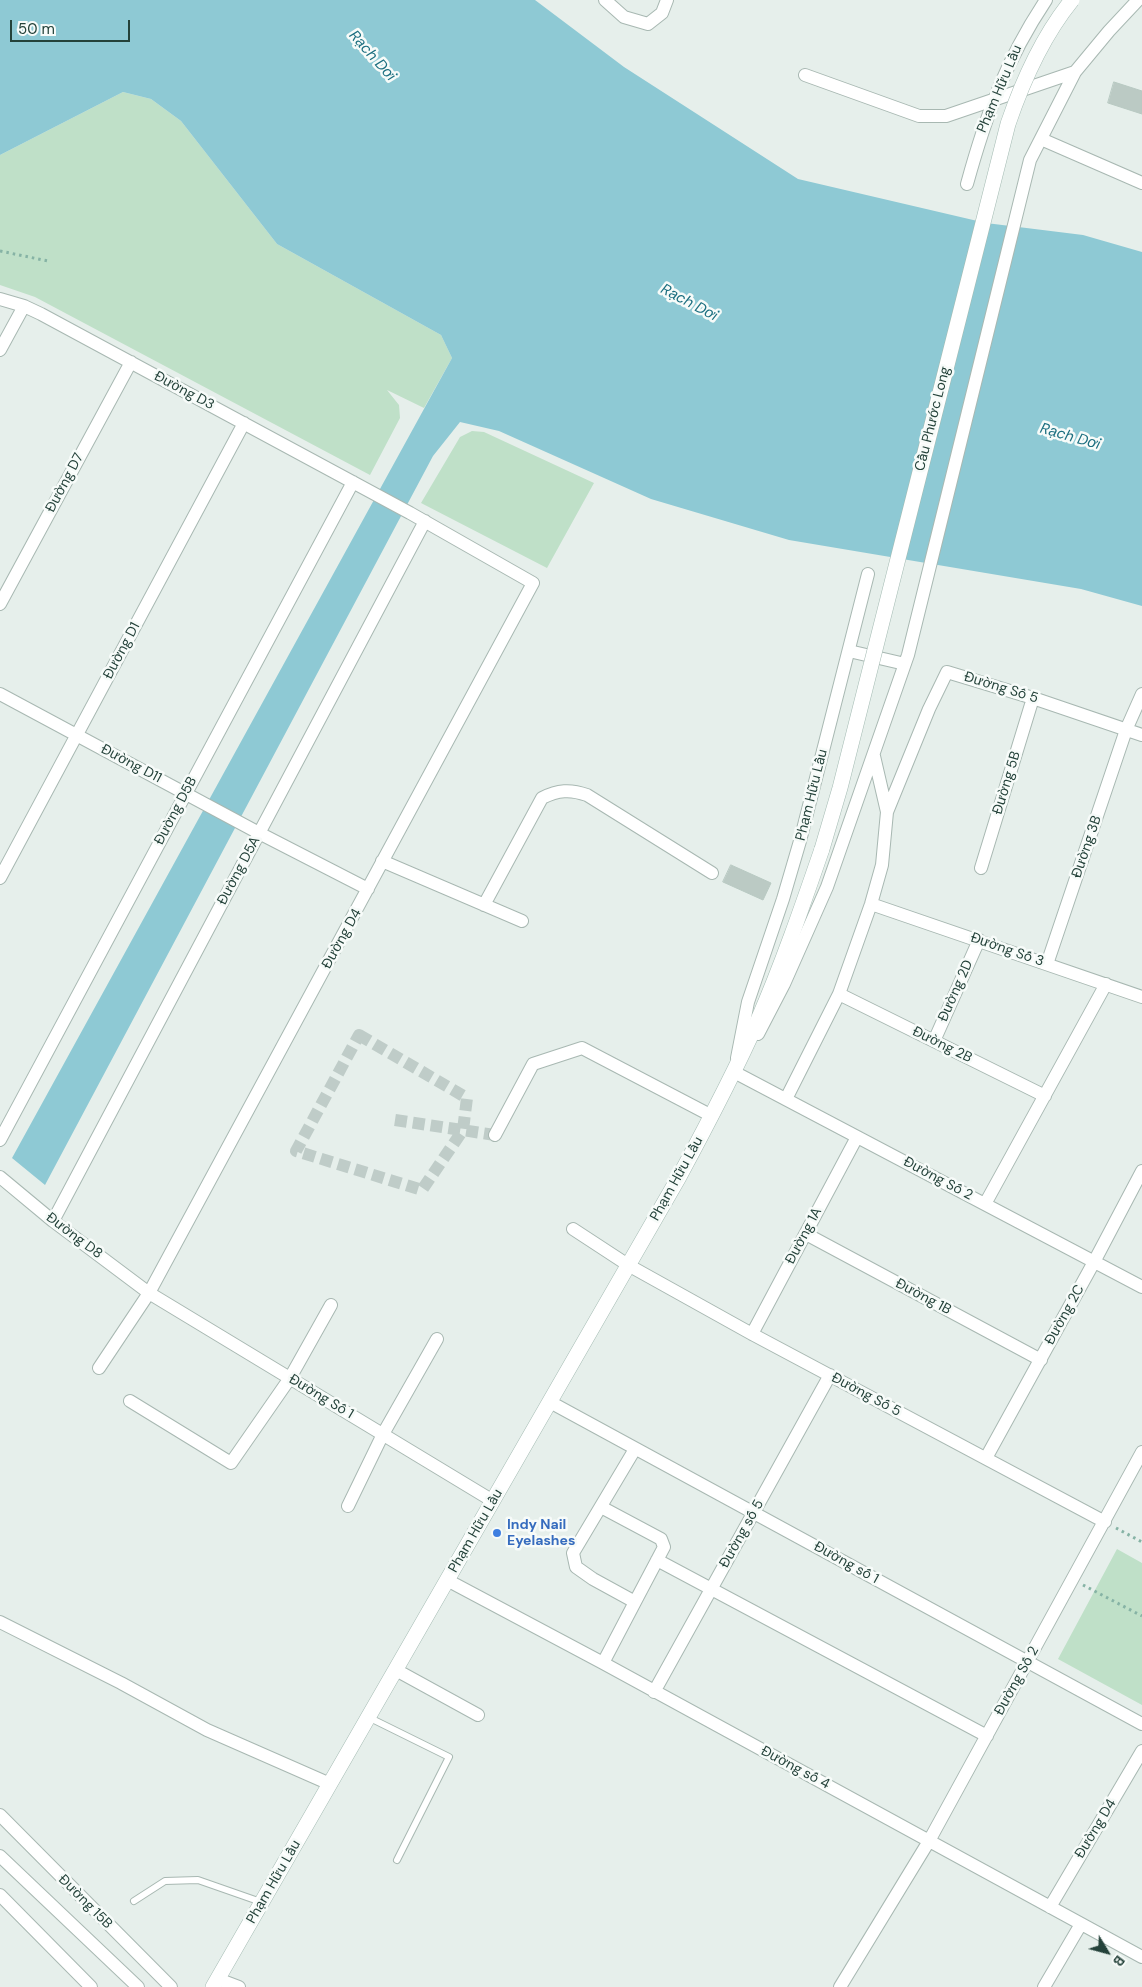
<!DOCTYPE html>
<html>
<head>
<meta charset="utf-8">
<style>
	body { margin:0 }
	#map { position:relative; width:1142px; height:1987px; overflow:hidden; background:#e6efeb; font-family:"DM Sans",sans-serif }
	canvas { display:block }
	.north { position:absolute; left:1082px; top:1927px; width:50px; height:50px; -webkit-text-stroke:4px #f7fbf9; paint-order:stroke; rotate:127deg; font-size:14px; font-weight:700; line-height:20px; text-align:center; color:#24423a }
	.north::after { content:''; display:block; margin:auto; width:18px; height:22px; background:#24423a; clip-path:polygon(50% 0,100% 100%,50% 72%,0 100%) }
	.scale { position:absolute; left:10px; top:20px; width:120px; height:22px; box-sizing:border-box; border:2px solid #24423a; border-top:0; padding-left:6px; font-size:15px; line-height:18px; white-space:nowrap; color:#24423a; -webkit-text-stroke:4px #f7fbf9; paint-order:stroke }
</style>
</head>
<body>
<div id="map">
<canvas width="1142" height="1987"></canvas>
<div class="north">B</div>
<div class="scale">50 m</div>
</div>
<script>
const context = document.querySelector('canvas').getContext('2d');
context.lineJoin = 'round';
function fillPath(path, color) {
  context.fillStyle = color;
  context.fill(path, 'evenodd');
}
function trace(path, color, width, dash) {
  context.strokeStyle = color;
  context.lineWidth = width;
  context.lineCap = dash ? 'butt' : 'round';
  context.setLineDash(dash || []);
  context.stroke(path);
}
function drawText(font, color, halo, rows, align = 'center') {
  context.font = font + ' "DM Sans",sans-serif';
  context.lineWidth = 5;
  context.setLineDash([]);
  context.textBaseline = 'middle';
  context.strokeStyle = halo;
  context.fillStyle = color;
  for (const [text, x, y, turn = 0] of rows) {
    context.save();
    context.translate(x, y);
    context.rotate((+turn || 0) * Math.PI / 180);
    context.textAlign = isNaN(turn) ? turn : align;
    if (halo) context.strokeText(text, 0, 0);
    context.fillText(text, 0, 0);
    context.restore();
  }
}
fillPath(new Path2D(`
	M123,92l28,7 30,22 96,123 164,91 11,23 -28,50 -37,-18 12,15 1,13 -30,57 -335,-178 -35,-12v-130z
	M472,431l12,1 110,51 -47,85 -126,-65 39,-66z
	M1117,1549l25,14v142l-84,-46z`), '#bfe0c8');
fillPath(new Path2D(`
	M0,0h535l89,67 174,112 188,44 97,12 59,17v354l-61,-17 -292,-49 -138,-41 -152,-68 -39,-9 -27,34 -388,729 -33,-27 440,-800 -11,-23 -164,-91 -96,-123 -30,-22 -28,-7 -123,63z`), '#8ec9d4');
const building = new Path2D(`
	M1114,82l28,9v23l-34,-11z
	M731,865l40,18 -8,17 -40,-18z`);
fillPath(building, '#bbcac4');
trace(building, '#b8c9c2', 1);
trace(new Path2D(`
	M359,1035l108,63 -4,32 -41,60 -126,-39z
	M395,1120l100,15`), '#bfccc8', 12, [12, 6]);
const service = new Path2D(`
	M368,1717l81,40 -52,103
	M134,1901l31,-20 33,-1 63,22`);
const minor = new Path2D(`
	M605,0l19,17 24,7 14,-11 5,-13
	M805,75l114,41h27l129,-44
	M1041,139l101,44
	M967,184c19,-69 39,-124 79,-184
	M0,299l24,7 17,8 369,199 123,70 -384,710 -50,75
	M0,350l24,-44
	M0,604l131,-242
	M849,651l56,13
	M0,694l259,139 109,56
	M887,812l42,-103 18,-37 86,26 109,37
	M382,861l140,60
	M981,868l52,-170
	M0,878l244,-455
	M871,904l271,93
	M484,905l58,-107c16,-8 28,-9 45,-3l125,78
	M1047,964l79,-234 16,-36
	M839,994l206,102
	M758,1034l26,-50 43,-97 81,-232 122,-495 45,-88 34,-41 29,-31
	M934,1041l45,-101
	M737,1058l11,-56 35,-103 17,-58 68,-267
	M734,1072l408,215
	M786,1099l53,-105 32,-90 11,-39 5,-53 -13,-56
	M495,1135l38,-71 49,-16 130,68
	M0,1140l353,-658
	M0,1177l53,44 96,72 344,208
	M985,1204l121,-220
	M53,1221l372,-700
	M573,1229l55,36 124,69 353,188
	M806,1234l235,126
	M752,1334l105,-197
	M130,1401l101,62 59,-85 41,-73
	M550,1402l592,322
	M986,1458l108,-196 48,-91
	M348,1506l35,-72 54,-95
	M601,1507l60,32 3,8 -29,55
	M657,1560l330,176
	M447,1580l156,83 539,294
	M0,1622l121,61 86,47 123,54
	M603,1663l32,-61 -42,-23 -17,-12 -3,-14 62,-104
	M396,1670l82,45
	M654,1692l176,-317
	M0,1815l171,172
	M0,1856l138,131
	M0,1895l91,92
	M1050,1907l92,-156
	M218,1979l21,8
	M840,1987l89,-146 213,-389
	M1044,1987l37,-63`);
const secondary = new Path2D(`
	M213,1987l466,-810c28,-52 55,-103 79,-157 24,-55 44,-113 64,-171`);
trace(service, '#a8b8b2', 8);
trace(minor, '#a8b8b2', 14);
trace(secondary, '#a4bbb3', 16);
trace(new Path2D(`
	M0,251l48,10
	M1116,1528l26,14
	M1083,1585l59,31`), '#86b3a5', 3, [2.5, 4]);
trace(service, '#fff', 6);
trace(minor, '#fff', 12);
trace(secondary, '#fff', 15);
const secondaryBridge = new Path2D(`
	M822,849l18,-61 168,-664c15,-44 34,-87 64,-124`);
trace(secondaryBridge, '#a4bbb3', 16, []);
trace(secondaryBridge, '#fff', 15);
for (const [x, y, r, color] of [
	[497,1533,5,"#3f7fe0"]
]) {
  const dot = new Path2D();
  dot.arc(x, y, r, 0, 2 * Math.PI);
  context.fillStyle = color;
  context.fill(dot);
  trace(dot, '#f7fbf9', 2);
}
drawText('14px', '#24423a', '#f7fbf9', [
	["Phạm Hữu Lầu",1000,89,-67],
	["Đường D3",184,391,28],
	["Cầu Phước Long",933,419,-76],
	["Đường D7",65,483,-62],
	["Đường D1",122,651,-62],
	["Đường Số 5",1001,688,17],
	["Đường D11",131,764,28],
	["Đường 5B",1007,783,-73],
	["Phạm Hữu Lầu",812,795,-76],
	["Đường D5B",176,811,-62],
	["Đường 3B",1087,847,-71],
	["Đường D5A",239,871,-62],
	["Đường D4",342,939,-61],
	["Đường Số 3",1007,950,19],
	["Đường 2D",956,991,-66],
	["Đường 2B",942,1045,26],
	["Phạm Hữu Lầu",677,1179,-61],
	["Đường Số 2",938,1179,28],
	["Đường D8",74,1236,37],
	["Đường 1A",804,1236,-62],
	["Đường 1B",923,1297,28],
	["Đường 2C",1065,1315,-61],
	["Đường Số 5",866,1395,28],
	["Đường Số 1",321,1397,31],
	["Phạm Hữu Lầu",476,1531,-60],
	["Đường số 5",742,1534,-61],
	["Đường số 1",846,1563,29],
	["Đường Số 2",1017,1681,-61],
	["Đường số 4",795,1768,28],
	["Đường D4",1096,1829,-59],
	["Phạm Hữu Lầu",274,1882,-60],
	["Đường 15B",85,1902,45]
]);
drawText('bold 14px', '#366cbe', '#f7fbf9', [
	["Indy Nail",507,1525],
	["Eyelashes",507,1541]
], 'left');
drawText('italic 15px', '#1c6f80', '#f7fbf9', [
	["Rạch Dơi",372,56,48],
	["Rạch Dơi",689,303,28],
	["Rạch Dơi",1070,437,16]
]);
</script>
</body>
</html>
